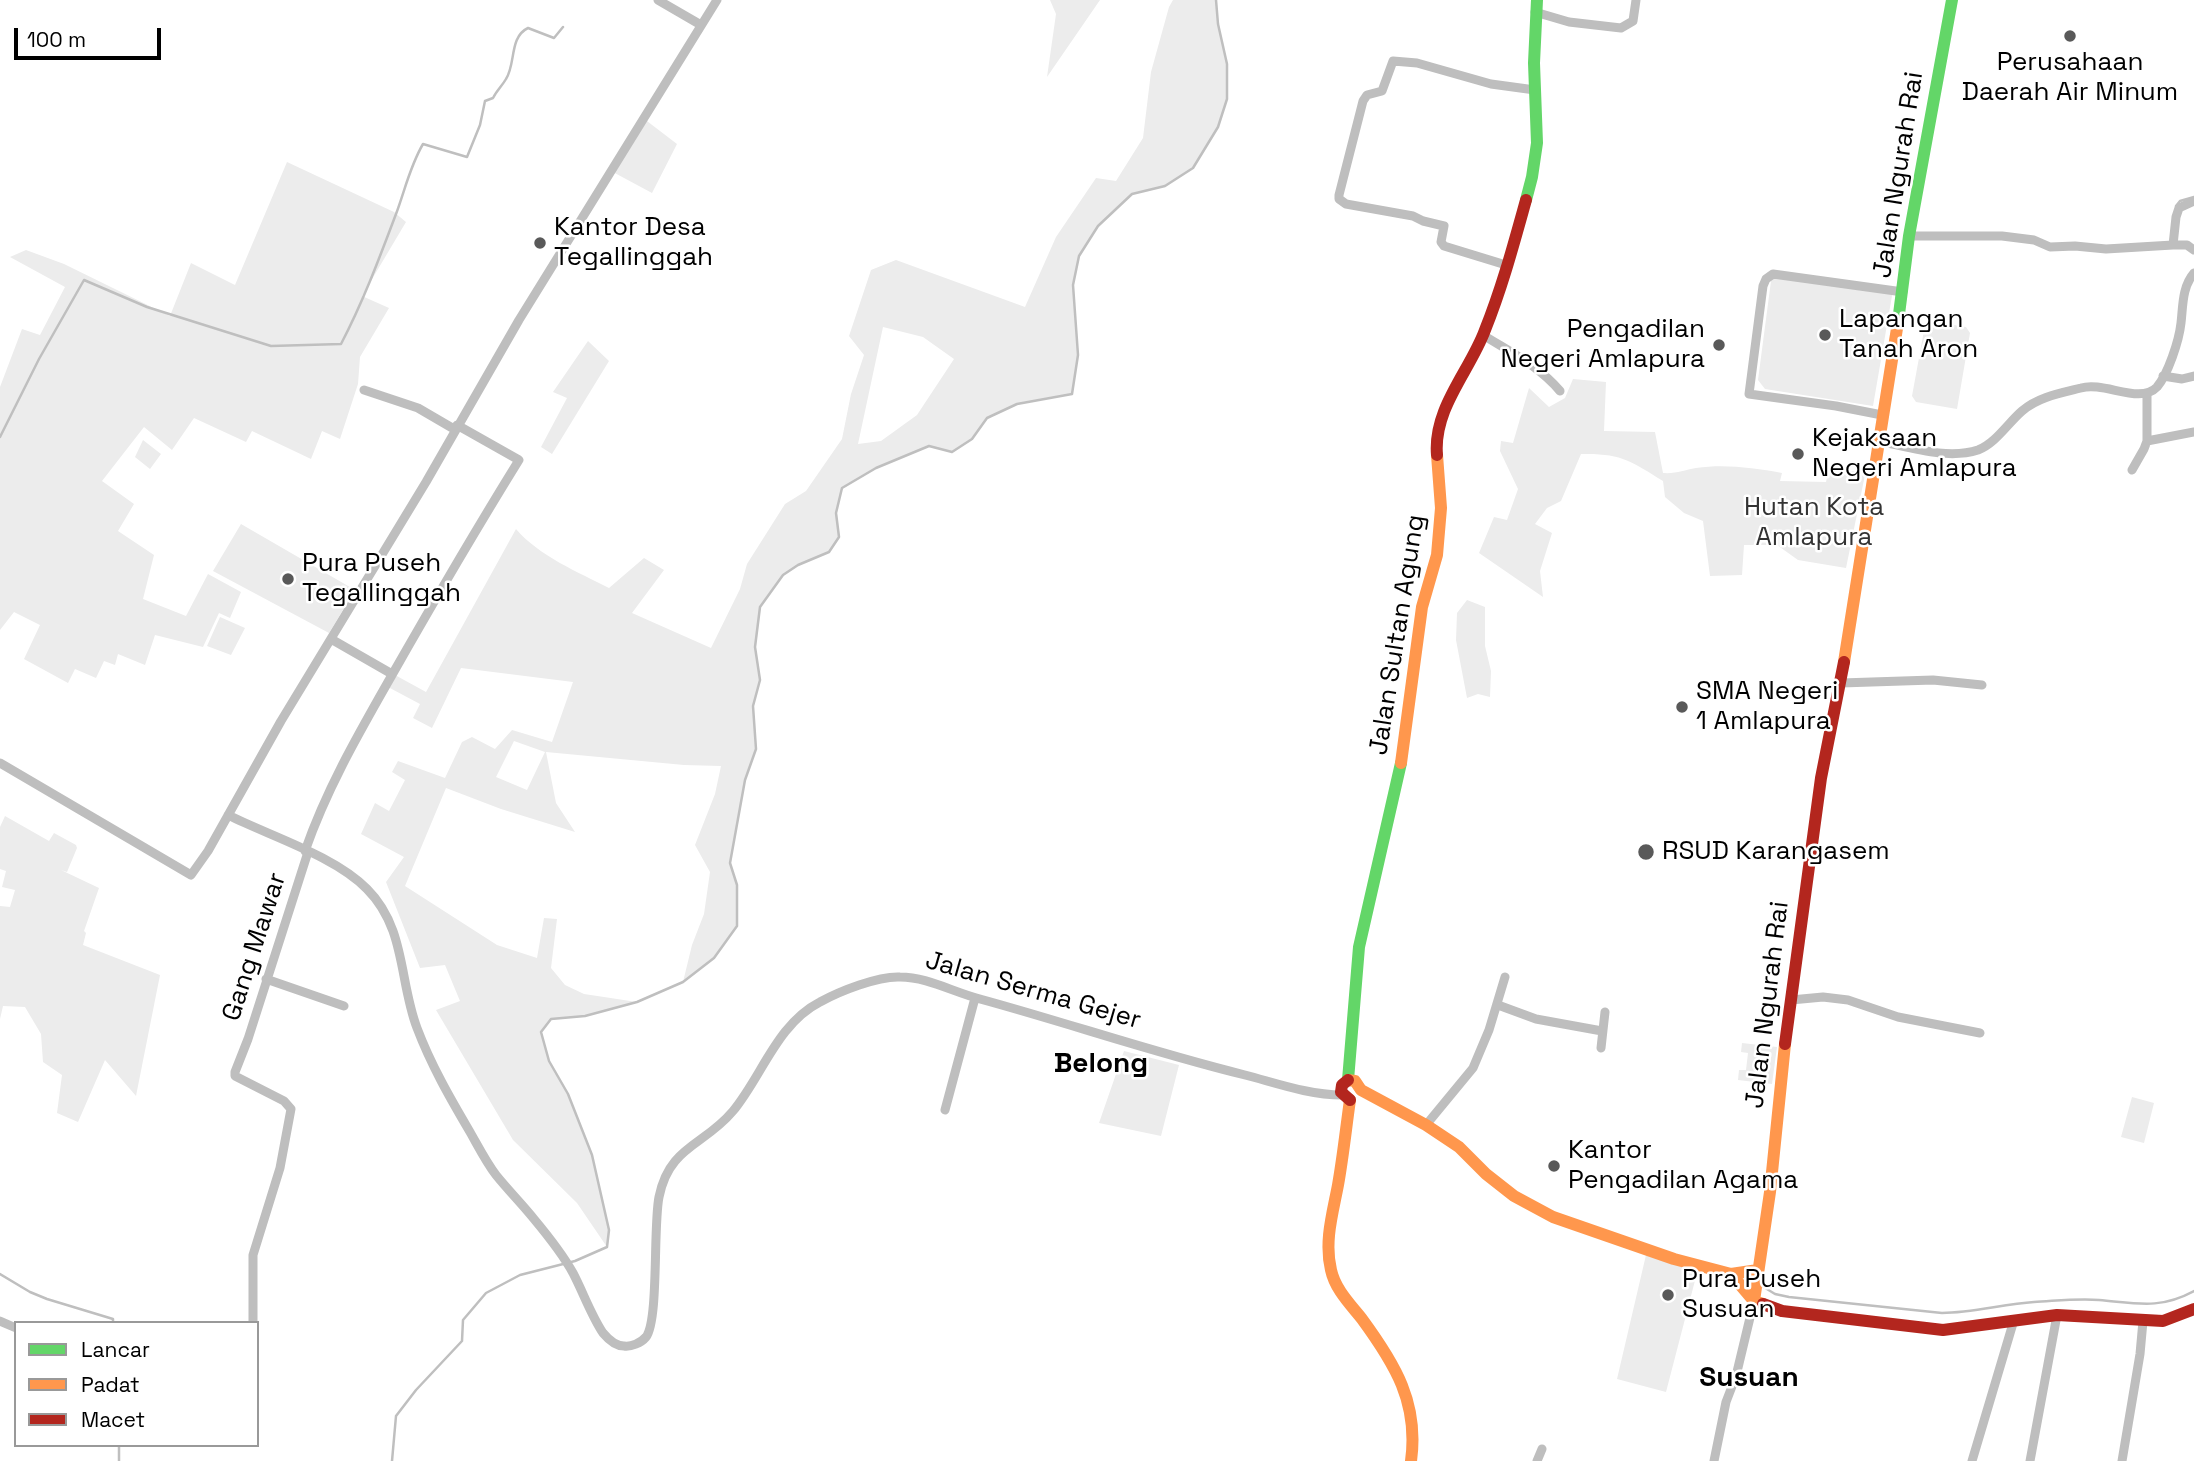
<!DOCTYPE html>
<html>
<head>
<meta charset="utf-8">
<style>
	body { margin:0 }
	#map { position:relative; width:2194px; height:1461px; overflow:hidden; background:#fff; font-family:"Space Grotesk",sans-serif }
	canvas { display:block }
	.legend { position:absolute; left:14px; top:1321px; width:245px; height:126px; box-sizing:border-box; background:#fff; border:2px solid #999; margin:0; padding:9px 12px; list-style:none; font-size:21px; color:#000 }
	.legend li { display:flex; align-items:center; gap:14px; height:35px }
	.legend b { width:35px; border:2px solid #999 }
	.scale { position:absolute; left:14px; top:28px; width:147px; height:32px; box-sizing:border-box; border:4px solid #000; border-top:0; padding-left:9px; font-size:21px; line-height:24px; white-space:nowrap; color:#000; -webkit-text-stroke:5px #fff; paint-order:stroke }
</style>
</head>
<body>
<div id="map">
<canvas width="2194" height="1461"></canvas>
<ul class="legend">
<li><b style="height:9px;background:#63d668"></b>Lancar</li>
<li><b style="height:9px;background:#ff974d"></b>Padat</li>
<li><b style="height:9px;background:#b3261e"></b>Macet</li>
</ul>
<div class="scale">100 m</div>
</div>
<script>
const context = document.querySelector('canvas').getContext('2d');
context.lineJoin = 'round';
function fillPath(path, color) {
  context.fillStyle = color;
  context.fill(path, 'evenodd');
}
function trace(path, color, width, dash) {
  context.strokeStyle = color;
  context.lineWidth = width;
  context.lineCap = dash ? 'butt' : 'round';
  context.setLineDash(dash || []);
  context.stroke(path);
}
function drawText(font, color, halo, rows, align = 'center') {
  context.font = font + ' "Space Grotesk",sans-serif';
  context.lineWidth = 5;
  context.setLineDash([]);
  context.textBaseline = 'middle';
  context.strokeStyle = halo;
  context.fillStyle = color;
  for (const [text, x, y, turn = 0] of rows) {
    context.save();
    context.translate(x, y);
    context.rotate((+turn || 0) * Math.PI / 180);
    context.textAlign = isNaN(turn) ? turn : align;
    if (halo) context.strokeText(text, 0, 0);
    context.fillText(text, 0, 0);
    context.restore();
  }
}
fillPath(new Path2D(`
	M1050,0h50l-53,77 9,-63z
	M1173,0h43l2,24 9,40v35l-9,28 -25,41 -28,18 -33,8 -34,32 -19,30 -6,29 5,70 -6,39 -55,10 -30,14 -15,21 -20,13 -23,-6 -53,22 -34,20 -6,25 3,24 -10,15 -31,13 -15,10 -23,32 -5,40 5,33 -7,26 3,43 -11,31 -15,83 7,22v41l-23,32 -31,24 9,-37 12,-31 6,-42 -15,-27 20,-51 6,-28 -37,-1 -138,-13 10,51 19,29 -74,-23 -55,-21 -41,98 92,59 40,13 7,-40 13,1 -6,49 14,17 19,9 53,8 -52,14 -34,3 -10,13 8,29 19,33 24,61 17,75 -2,17 -30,-44 -64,-63 -77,-130 24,-9 -15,-36 -25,3 -34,-86 18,-25 -43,-23 14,-31 14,8 16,-31 -13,-8 6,-11 47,17 17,-36 10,-5 23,12 17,-19 40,12 21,-60 -112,-14 -29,60 -19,-10 7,-14 -32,-17 7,-12 31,17 90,-163c23,27 62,43 93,59l35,-30 20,12 -32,43 79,35 29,-59 7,-25 38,-60 21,-13 36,-52 9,-45 13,-39 -15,-19 22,-66 25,-10 129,47 31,-70 40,-59 20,3 27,-43 8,-66 18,-65zM883,327l40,10 31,22 -37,56 -36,26 -23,3zM514,741l31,11 -18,38 -31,-13z
	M643,118l34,26 -25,49 -41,-22z
	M287,162l107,50 12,10 -44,74 27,12 -29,49 -2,27 -18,55 -18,-8 -11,28 -59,-28 -6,11 -52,-24 -22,32 -28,-23 -42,54 32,23 -16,27 36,24 -11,44 43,17 22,-42 33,18 -11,26 -11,-5 -16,34 -48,-12 -10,30 -27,-11 -3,11 -11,-4 -8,17 -21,-9 -7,14 -44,-24 16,-34 -26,-13 -14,18v-243l22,-58 18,6 25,-48 -55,-30 16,-7 38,14 106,52 21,-53 44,22z
	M1774,276l119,14 -20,116 -108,-17 -7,-9 13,-99z
	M1929,321l37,6 4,6 -13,76 -41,-7 -4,-6 13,-71z
	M588,341l21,20 -57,93 -11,-7 26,-49 -14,-6z
	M1573,379l33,3 -2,49 51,1 8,41c13,1 21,-3 33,-5 30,-4 57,0 86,5l-2,8 46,1 2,-9 38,-3 -20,98 -48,-8 -21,-15h-33l-2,30 -32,1 -7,-55 -19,-8 -19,-16 -2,-16c-32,-20 -42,-28 -82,-27l-20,47 -14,7 -12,16 17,9 -12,38 3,26 -64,-44 15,-36 13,3 11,-31 -18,-38 1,-10 12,2 16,-55 20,19 16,-9z
	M143,440l18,14 -11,15 -15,-12z
	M241,524l114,66 -26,43 -116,-62z
	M1467,600l18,7v39l6,25 -1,26 -12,-3 -11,4 -11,-58 1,-27z
	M220,617l25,11 -14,27 -24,-9z
	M5,816l44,25 5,-8 22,12 1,3 -10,24 -6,-2 38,18 -15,43 2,2 -3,12 77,30 -24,121 -31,-36 -27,62 -21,-9 5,-38 -19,-13 -2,-28 -16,-27 -22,-1 -3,13v-113l10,1 5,-17 -13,-3 4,-16 -6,-2v-42z
	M1742,1043l35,4 -5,37 -34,-4 1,-10h7l2,-17 -7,-1z
	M1124,1051l55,14 -18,71 -62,-13z
	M2132,1097l22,6 -10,40 -23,-6z
	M1646,1255l52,14 -32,123 -49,-13z`), '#ececec');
trace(new Path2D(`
	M2176,206l4,-5 14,-4
	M0,437l39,-78 45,-79 63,27 124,39 70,-2c22,-42 38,-85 55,-130 9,-24 14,-48 27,-70l44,13 13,-32 5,-24 8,-3c4,-8 9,-12 13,-19 10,-15 3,-42 22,-51l26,10 9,-11
	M0,1274l30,18 17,7 66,20v4
	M1762,1286l13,8 14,3 153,16c31,0 61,-9 92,-11 21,-1 44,-4 65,-2 37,3 60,10 95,-9
	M119,1445v16
	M392,1461l4,-45 20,-26 46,-49 1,-21 23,-27 34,-18 55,-14 32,-14 2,-17 -17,-75 -24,-61 -19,-33 -8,-29 10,-13 34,-3 52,-14 46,-20 31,-24 23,-32v-41l-7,-22 15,-83 11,-31 -3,-43 7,-26 -5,-33 5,-40 23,-32 15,-10 31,-13 10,-15 -3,-24 6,-25 34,-20 53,-22 23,6 20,-13 15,-21 30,-14 55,-10 6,-39 -5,-70 6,-29 19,-30 34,-32 33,-8 28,-18 25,-41 9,-28v-35l-9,-40 -2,-24`), '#bfbfbf', 2.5);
trace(new Path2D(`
	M658,0l43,25
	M1535,12l34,10 52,6 12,-7 3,-21
	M1909,236h93l32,4 16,7 25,-1 31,3 67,-4h14l7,5
	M2173,245l3,-28 3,-9 15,-7
	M1506,265l-62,-19 -3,-4 3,-16 -21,-5 -10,-5 -67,-12 -7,-5v-4l24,-94 4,-6 15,-4 11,-30 24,2 74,21 44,6
	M1483,335c27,17 56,31 77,56
	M2163,376l19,3 12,-3
	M364,390l54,18 36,21
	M1882,415l-46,-9 -87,-12 14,-108 3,-7 7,-5 130,18
	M1878,441c31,6 69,19 100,9 18,-7 30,-27 44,-39 16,-14 39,-18 59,-23 23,-7 59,17 76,-1 11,-13 22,-46 24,-64 2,-17 1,-36 13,-50
	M2147,441l47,-9
	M2132,470l12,-21 3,-8v-46
	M331,639l61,35
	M1841,683l92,-3 49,5
	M0,763l191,112 17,-24 73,-130 145,-239 93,-162 198,-320
	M228,815c42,21 107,41 139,74 39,39 32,92 50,139 14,37 33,70 53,104 8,14 16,30 26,43 12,15 26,29 38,44 15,18 28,34 39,54 10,19 18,42 30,60 5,6 12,13 21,13 7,1 17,-3 22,-9 13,-17 7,-111 13,-140 10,-51 45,-51 74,-86 29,-35 44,-87 87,-109 20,-11 58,-26 80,-25 27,0 53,15 80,22 88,24 175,54 265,76 31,8 64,20 97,20
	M305,851c22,-63 54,-118 87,-176 41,-72 83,-144 127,-215l-62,-35
	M266,979l78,27
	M1791,1000l32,-3 25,3 50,17 82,16
	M1498,1005l38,14 66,12
	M1601,1048l4,-36
	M945,1110l30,-112
	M1426,1125l47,-57 16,-38 16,-53
	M0,1321l16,7
	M253,1323v-68l27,-87 11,-59 -7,-8 -49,-25v-4l13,-33 60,-187
	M1537,1461l5,-12
	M1714,1461l12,-59 10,-26 18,-75
	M1972,1461l42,-141
	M2030,1461l27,-146
	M2122,1461l18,-107 3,-33`), '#bebebe', 9);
trace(new Path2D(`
	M1526,200l6,-23 5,-34 -3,-80 3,-63
	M1898,322l11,-86 43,-236
	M1348,1080l11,-133 42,-184`), '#63d668', 12);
trace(new Path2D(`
	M1844,662l54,-340
	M1401,763l21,-156 15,-52 4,-47 -4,-53
	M1348,1080l7,1 6,9 65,35 33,22 27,27 28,22 39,21 121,42 57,15 27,-4
	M1350,1100c-4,28 -7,57 -12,85 -5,27 -14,56 -7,85 4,19 19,34 31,49 33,45 57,84 49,142
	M1731,1274l23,27
	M1763,1304l-9,-3 16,-109 15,-148`), '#ff974d', 12);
trace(new Path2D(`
	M1437,455c-4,-47 33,-84 48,-125 17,-42 29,-87 41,-130
	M1785,1044l36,-266 23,-116
	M1348,1080l-6,5 -1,7 9,8
	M1763,1304l19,7 161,19 114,-15 106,6 31,-12`), '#b3261e', 12);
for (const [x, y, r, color] of [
	[2070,36,7,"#595959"],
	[540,243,7,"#595959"],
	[1825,335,7,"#595959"],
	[1719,345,7,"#595959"],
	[1798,454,7,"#595959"],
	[288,579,7,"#595959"],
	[1682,707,7,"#595959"],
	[1646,852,9,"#595959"],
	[1554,1166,7,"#595959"],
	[1668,1295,7,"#595959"]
]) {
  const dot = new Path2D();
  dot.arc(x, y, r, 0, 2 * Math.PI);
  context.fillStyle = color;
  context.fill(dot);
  trace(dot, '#fff', 2.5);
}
drawText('26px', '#000', '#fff', [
	["Perusahaan",2070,63,"center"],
	["Daerah Air Minum",2070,93,"center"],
	["Kantor Desa",554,228],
	["Tegallinggah",554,258],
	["Lapangan",1839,320],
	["Tanah Aron",1839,350],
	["Pengadilan",1705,330,"right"],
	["Negeri Amlapura",1705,360,"right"],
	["Kejaksaan",1812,439],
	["Negeri Amlapura",1812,469],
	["Pura Puseh",302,564],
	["Tegallinggah",302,594],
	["SMA Negeri",1696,692],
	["1 Amlapura",1696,722],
	["RSUD Karangasem",1662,852],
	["Kantor",1568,1151],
	["Pengadilan Agama",1568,1181],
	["Pura Puseh",1682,1280],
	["Susuan",1682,1310]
], 'left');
drawText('26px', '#000', '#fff', [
	["Jalan Ngurah Rai",1899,175,-81],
	["Jalan Sultan Agung",1398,635,-81],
	["Gang Mawar",255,947,-72],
	["Jalan Serma Gejer",1033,991,16],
	["Jalan Ngurah Rai",1768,1005,-83]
]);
drawText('26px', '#333', '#fff', [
	["Hutan Kota",1814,508],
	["Amlapura",1814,538]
]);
drawText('bold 28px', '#000', '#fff', [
	["Belong",1101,1064],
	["Susuan",1749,1378]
]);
</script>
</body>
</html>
